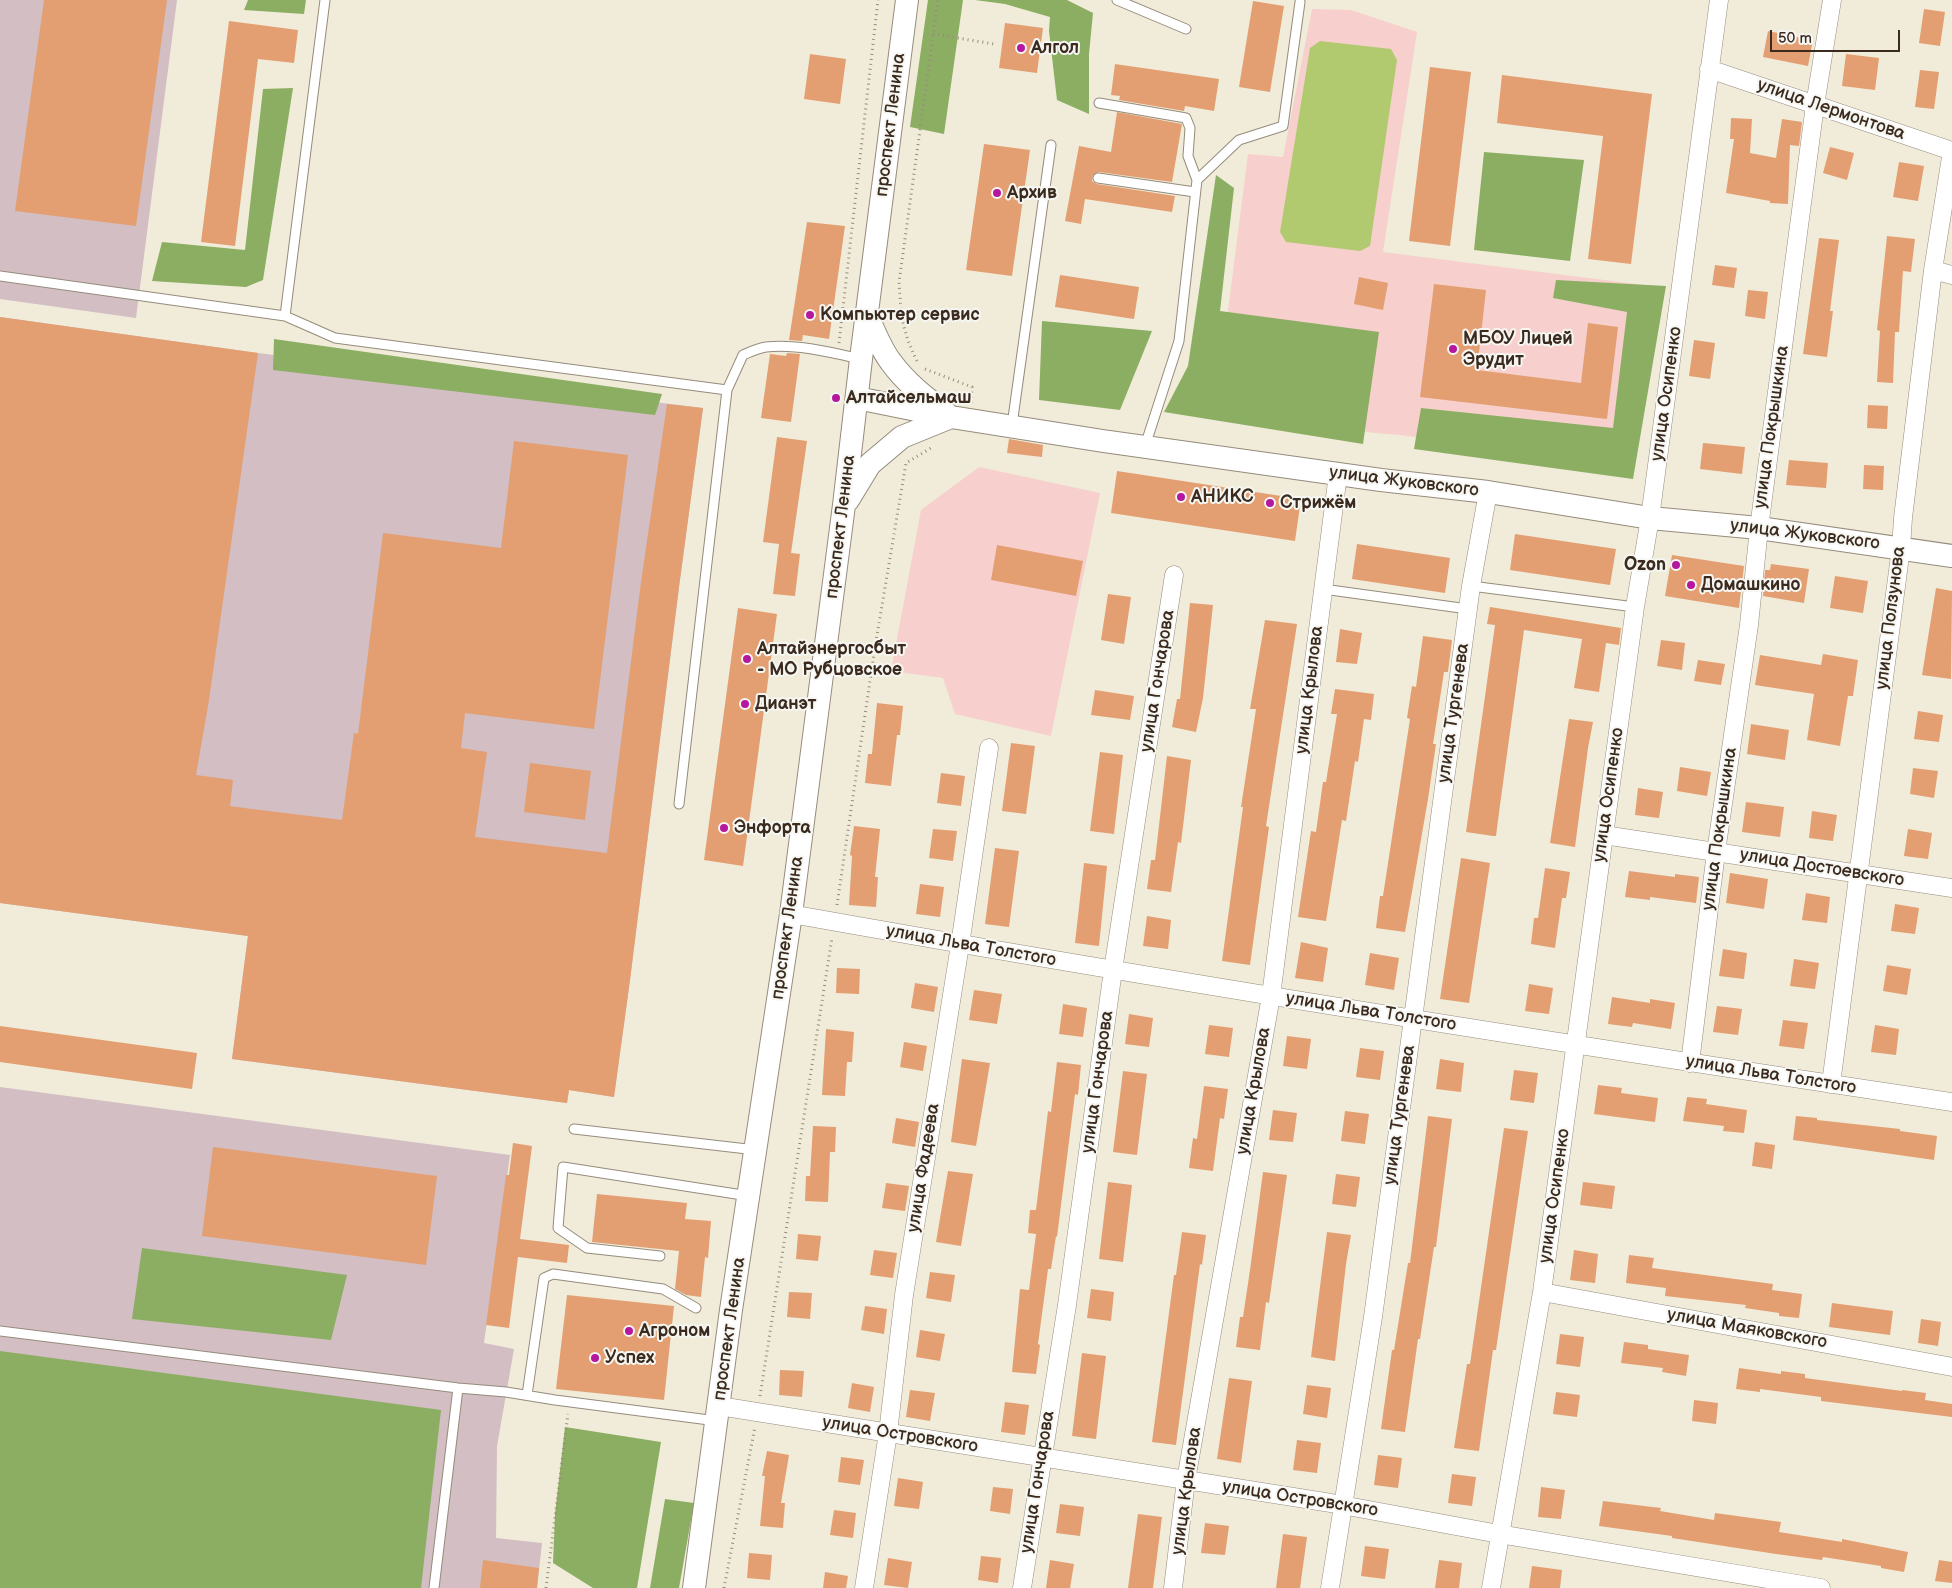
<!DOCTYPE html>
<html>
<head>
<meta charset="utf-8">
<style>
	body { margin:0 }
	#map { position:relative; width:1952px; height:1588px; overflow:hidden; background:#f0ecd9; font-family:"Balsamiq Sans",sans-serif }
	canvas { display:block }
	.scale { position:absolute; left:1770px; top:30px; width:130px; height:22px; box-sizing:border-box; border:2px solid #3b2a1e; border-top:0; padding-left:6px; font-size:15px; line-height:18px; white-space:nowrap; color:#3b2a1e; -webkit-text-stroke:4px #f6f6f2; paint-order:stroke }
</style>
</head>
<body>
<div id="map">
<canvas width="1952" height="1588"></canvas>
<div class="scale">50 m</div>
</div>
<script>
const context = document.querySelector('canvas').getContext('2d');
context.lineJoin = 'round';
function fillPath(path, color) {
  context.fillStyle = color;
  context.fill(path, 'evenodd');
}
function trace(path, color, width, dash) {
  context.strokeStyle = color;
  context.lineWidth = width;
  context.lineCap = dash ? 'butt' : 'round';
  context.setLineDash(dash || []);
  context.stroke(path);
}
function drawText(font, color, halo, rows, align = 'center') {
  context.font = font + ' "Balsamiq Sans",sans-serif';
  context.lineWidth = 4;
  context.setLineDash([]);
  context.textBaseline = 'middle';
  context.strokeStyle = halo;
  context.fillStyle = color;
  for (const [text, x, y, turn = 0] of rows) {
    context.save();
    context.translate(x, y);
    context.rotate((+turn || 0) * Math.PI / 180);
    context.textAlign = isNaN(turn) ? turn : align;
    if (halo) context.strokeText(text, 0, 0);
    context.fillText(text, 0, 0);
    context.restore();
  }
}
fillPath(new Path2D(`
	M1312,9l39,1 66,22 -34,220 261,33 -15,185 -229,-35 -25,-2 -160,-21 33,-258 35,3z
	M979,467l121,26 -49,243 -96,-22 -12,-36 -52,-7 30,-161z`), '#f7d0cd');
fillPath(new Path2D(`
	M0,0h177l-41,318 -136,-19z
	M0,317l258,36 445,55 -24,179 -49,393 -16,117 -45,-7 -2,13 -335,-44 16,-123 -248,-33z
	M0,1087l510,68 -26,188 30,6 -17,97 -1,92 46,5 -5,45h-537z`), '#d2bec3');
fillPath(new Path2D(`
	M1320,41l71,8 6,11 -27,186 -10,5 -74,-9 -6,-10 30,-184z`), '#b1ca70');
fillPath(new Path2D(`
	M248,0h58l-2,14 -60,-4z
	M928,0h35l-19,134 -34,-7z
	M975,0h92l26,13 -4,41v60l-32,-14 -8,-69 1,-14 -45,-13z
	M293,88l-30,192 -17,7 -94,-6 10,-39 83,8 18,-161z
	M1484,152l100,8 -14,101 -96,-11z
	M1216,175l18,13 -14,123 159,21 -16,112 -199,-32 24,-46z
	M1556,280l110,6 -33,193 -219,-30 7,-41 192,20 14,-116 -74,-14z
	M1042,321l110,10 -32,79 -81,-10z
	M274,339l388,55 -7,21 -382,-45z
	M142,1248l205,27 -16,65 -199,-21z
	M0,1351l441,59 -20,178h-421z
	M565,1427l96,15 -24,146h-44l-40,-25 2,-49z
	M665,1499l29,4 -15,85h-29z`), '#8cae62');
fillPath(new Path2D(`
	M44,0h123l-31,226 -121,-15z
	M1253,1l31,5 -14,86 -31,-5z
	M1924,9l21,3 -5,34 -21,-3z
	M229,21l69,9 -4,33 -36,-4 -23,187 -34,-4z
	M1005,23l38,5 -6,45 -38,-5z
	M1768,31l45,9 -5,26 -45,-9z
	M810,54l36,5 -6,45 -36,-5z
	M1846,54l33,4 -4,32 -33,-4z
	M1115,64l104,15 -5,32 -29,-5 -1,5 -65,-11 1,-4 -9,-1z
	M1430,67l41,5 -21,174 -41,-5z
	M1920,70l19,2 -5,37 -19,-2z
	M1502,75l150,19 -21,170 -43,-5 15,-123 -106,-13z
	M1117,112l65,12 -10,58 -73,-10 -6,3 -1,6 5,3 78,12 -3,16 -87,-13 -4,25 -16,-3 14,-75 32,6z
	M1731,118l21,1 -2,34 26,5 6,-39 20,3 -3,24 -9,-1 -2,59 -18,-1v-2l-44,-8 8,-54h-4z
	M984,144l46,6 -18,126 -46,-6z
	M1830,147l24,6 -7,27 -24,-7z
	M1899,162l25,4 -6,35 -25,-4z
	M807,222l38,4 -16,113 -26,-4 -1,6 -13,-1z
	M1887,236l28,3 -4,33 -8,-1 -4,61h-4l-2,51 -16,-1 3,-51 -3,-1z
	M1819,238l20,2 -9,71h3l-6,46 -24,-3z
	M1715,265l22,3 -3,20 -22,-3z
	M1060,275l79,12 -5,32 -79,-12z
	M1359,277l29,6 -5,27 -29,-6z
	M1434,284l52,6 -9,80 104,13 7,-60 30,4 -11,92 -187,-22z
	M1748,290l20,2 -3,27 -20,-3z
	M0,317l258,36 -49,347 -13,75 37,5 -3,26 22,3 90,11 12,-87 4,1 25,-201 118,15 13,-107 114,14 -34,274 -129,-16 -4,35 26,4 -12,85 132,16 34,-271 26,-178 36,4 -24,179 -49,393 -16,117 -45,-7 -2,13 -335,-44 16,-123 -248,-33z
	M1694,340l21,3 -5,36 -21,-3z
	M787,353l13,1 -9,68 -30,-4 9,-64 16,2z
	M1868,405l20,1 -1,23 -20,-1z
	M777,437l30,4 -16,112 9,1 -5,42 -22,-2 6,-50 -16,-2z
	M1009,439l34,6 -1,12 -35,-4z
	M1703,443l42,4 -3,27 -42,-5z
	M1789,460l39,3 -2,25 -40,-3z
	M1864,465l20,1 -1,24 -20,-1z
	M1117,471l184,28 -6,42 -184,-28z
	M1515,534l101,15 -6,36 -100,-15z
	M1357,544l93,14 -5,35 -93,-14z
	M997,545l86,16 -7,35 -85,-16z
	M1672,555l72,11 -5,42 -74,-12z
	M1771,564l38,5 -5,34 -41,-7 2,-26h5z
	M1835,576l33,5 -5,32 -33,-5z
	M1936,588l16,3 -1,88 -29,-4z
	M1108,594l23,3 -7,47 -23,-4z
	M1190,603l23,2 -10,93 -7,34 -24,-5 5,-28h3z
	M1490,607l131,21 -2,17 -13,-2 -7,49 -25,-4 8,-49 -58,-9 -24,175 -4,31h-3l-27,-4 29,-207 -8,-1z
	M738,608l39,6 -34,252 -39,-6z
	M1265,620l32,4 -31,202 3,1 -19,138 -28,-4 21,-154h-2l15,-98h-6z
	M1340,629l22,4 -5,31 -21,-2z
	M1423,636l29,4 -4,32h-4l-11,72h3l-8,55 -23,133 -29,-4 4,-32h3l27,-177 -3,-1 5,-32 4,1z
	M1661,640l24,3 -3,27 -25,-4z
	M1823,654l35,6 -5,36h-5l-8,50 -33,-6 7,-46 -59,-9 5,-30 61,10z
	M1698,660l27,4 -4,21 -27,-4z
	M1335,689l39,5 -3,26 -7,-1 -6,43 -3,-1 -9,60 -4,-1 -16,101 -28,-4 13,-86 5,1 7,-50h3l11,-68h-6z
	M1095,690l39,6 -4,24 -39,-5z
	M877,703l26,3 -3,29h-3l-6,51 -26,-3 3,-29h4z
	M1918,711l25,4 -4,27 -25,-3z
	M1569,719l24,3 -5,26 -13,99 -25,-4z
	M1751,724l38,6 -4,30 -38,-6z
	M1011,743l24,3 -9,68 -24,-3z
	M1100,752l23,3 -9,79 -24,-3z
	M1167,756l24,4 -10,83 -3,-1 -7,50 -24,-3 4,-29h4z
	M530,763l61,8 -6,49 -61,-8z
	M1680,767l31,5 -4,24 -30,-5z
	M1913,768l25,3 -4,27 -24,-4z
	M941,773l24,3 -4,30 -24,-3z
	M1638,788l25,4 -4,26 -24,-3z
	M1746,802l38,5 -4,30 -38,-5z
	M1812,811l25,4 -4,26 -24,-3z
	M854,826l26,3 -5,48h3l-2,30 -27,-2 3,-49 -2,-1z
	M933,829l24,2 -4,30 -24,-3z
	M1908,829l24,4 -4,26 -24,-3z
	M995,848l24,3 -10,76 -24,-3z
	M1461,858l29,5 -21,140 -29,-4z
	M1084,863l23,3 -8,80 -24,-3z
	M1545,868l25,4 -4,26h-4l-7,50 -24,-4 3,-26h4z
	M1629,871l46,6v-3l24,3 -3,26 -46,-6v3l-25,-3z
	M1730,873l38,6 -4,30 -38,-6z
	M920,884l24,3 -4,30 -24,-3z
	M1806,893l24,4 -3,26 -25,-3z
	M1895,904l24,4 -4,26 -24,-3z
	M1147,916l24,4 -3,29 -25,-3z
	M1301,942l27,6 -5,34 -28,-4z
	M1723,949l24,4 -3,26 -25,-3z
	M1370,953l29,5 -5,32 -29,-5z
	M1794,959l25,4 -4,26 -25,-3z
	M1887,965l24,4 -4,26 -24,-4z
	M837,968l23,1 -1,25 -23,-1z
	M915,983l23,4 -4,25 -23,-4z
	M1529,984l24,4 -4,26 -24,-3z
	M974,990l28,4 -5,30 -28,-4z
	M1612,997l38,6v-4l25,4 -4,26 -38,-6 -1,4 -24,-3z
	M1063,1004l24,4 -4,29 -24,-3z
	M1717,1006l25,3 -4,26 -25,-3z
	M1129,1014l24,4 -4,29 -24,-3z
	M1783,1020l25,3 -4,26 -25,-3z
	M1209,1025l24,3 -4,29 -24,-3z
	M1875,1025l24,4 -3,26 -25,-3z
	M0,1026l197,27 -5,36 -192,-27z
	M826,1029l28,3 -2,30h-5l-2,34 -23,-1z
	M1287,1036l24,3 -4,30 -24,-3z
	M904,1042l23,4 -4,25 -23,-4z
	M1360,1048l24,3 -4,29 -24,-3z
	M962,1059l28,4 -14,83 -25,-4z
	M1440,1059l24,4 -3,29 -25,-3z
	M1057,1062l24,3 -3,30 -3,-1 -18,143 -1,-1 -5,33h-3l-10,75 2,1 -4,29 -24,-2 8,-83 9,1 7,-56 -8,-1 2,-23h6l12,-99 3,1z
	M1514,1070l24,3 -4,30 -24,-3z
	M1123,1071l24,3 -10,81 -24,-3z
	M1598,1085l24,3 -1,5 37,5 -3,24 -61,-8z
	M1204,1086l24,3 -4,30 -4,-1 -7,53 -24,-3 4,-30 4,1z
	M1687,1097l20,2 -1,5 41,6 -3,23 -21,-2 1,-5 -41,-5z
	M1273,1110l24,3 -4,29 -24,-2z
	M1345,1111l24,3 -4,30 -24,-3z
	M1428,1116l24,3 -16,128h-2l-14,92h-2l-13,93 -24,-3 11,-79h2l14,-87h2z
	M1796,1116l21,2v2l83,9v2l37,5 -3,24 -141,-20z
	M896,1118l23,4 -4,25 -23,-4z
	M813,1126l23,1 -1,25h-5l-2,50 -23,-1 1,-25h4z
	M1504,1128l24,3 -32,219h-3l-14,101 -25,-3 13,-84h3z
	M1755,1142l20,3 -3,24 -20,-3z
	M513,1143l19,3 -12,93 49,6 -2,18 -49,-6 -9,71 -23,-3 20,-150h3z
	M213,1147l224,29 -11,89 -224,-29z
	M948,1171l25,3 -12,72 -25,-4z
	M1263,1172l24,3 -18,128 -3,-1 -6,48 -24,-3 4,-30h3l7,-47z
	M1336,1174l24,3 -4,30 -24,-3z
	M1108,1182l24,3 -9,77 -24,-3z
	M1583,1182l32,4 -3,23 -32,-4z
	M886,1183l23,3 -4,25 -23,-3z
	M597,1194l90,9 -2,16 26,2 -3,37 -3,-1 -4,40 -15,-2 -11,-6 4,-38 -87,-9z
	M1182,1232l24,3 -4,30 -2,-1 -24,181 -24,-3 22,-167h2z
	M1327,1232l24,3 -5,29 -11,97 -24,-4z
	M798,1234l23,2 -3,25 -22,-2z
	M874,1250l23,3 -4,25 -23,-3z
	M1574,1250l24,4 -3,29 -25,-3z
	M1629,1255l25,3 -2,10 121,16 -1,6 30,4 -3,24 -20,-2v-3l-34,-5 1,-3 -81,-9 1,-8 -40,-5z
	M930,1272l25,3 -4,27 -25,-4z
	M1091,1289l23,3 -3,29 -24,-3z
	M789,1292l23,1 -2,26 -23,-2z
	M567,1295l107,11 -10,94 -108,-11z
	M1832,1303l61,8 -3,24 -61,-8z
	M865,1306l22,3 -3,25 -23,-4z
	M1921,1319l20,3 -3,24 -20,-3z
	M920,1330l25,4 -5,27 -24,-4z
	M1560,1334l24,3 -4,30 -24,-3z
	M1624,1342l24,3v4l41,6 -3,21 -24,-4 1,-4 -42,-5z
	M1082,1353l24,3 -10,83 -24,-3z
	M1739,1368l42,6v-3l24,3v4l97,13v-1l24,3 -1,7 27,4v13l-131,-16v-4l-61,-8v3l-24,-3z
	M780,1370l24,1 -2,26 -23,-2z
	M1229,1378l23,3 -11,82 -24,-4z
	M852,1383l22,4 -4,25 -22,-4z
	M1307,1385l24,3 -4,30 -24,-4z
	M910,1390l25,3 -5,28 -24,-4z
	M1556,1392l24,3 -3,22 -24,-3z
	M1694,1400l24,3 -2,21 -24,-3z
	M1005,1402l24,3 -4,30 -24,-3z
	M1297,1440l24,3 -4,30 -24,-3z
	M767,1451l22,4 -8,48h4l-2,25 -23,-2 5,-50h-3z
	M1378,1455l24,3 -4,30 -24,-3z
	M841,1457l23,3 -4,25 -22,-3z
	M1452,1474l24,3 -4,29 -24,-3z
	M898,1478l25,4 -4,27 -25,-3z
	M993,1487l20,2 -3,25 -20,-3z
	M1541,1487l24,3 -4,29 -23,-2z
	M1603,1501l58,7 -1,3 54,9 1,-7 66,9 -2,10 63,10v-3l66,13 -4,20 -23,-4v-2l-58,-9 -1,3 -46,-6 -104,-16v-2l-73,-10z
	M1060,1504l24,3 -4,29 -24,-3z
	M834,1510l22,3 -3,25 -23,-3z
	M1138,1514l24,3 -9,71h-25z
	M1205,1523l24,3 -4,29 -24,-2z
	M1283,1534l24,3 -7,51h-24z
	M1365,1546l24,3 -4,30 -24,-3z
	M749,1553l23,2 -2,25 -23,-2z
	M981,1556l20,2 -3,25 -20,-3z
	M888,1558l24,4 -4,26 -24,-3z
	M483,1560l56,8 -2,20h-57z
	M1050,1560l24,4 -4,24h-24z
	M1439,1560l23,3 -3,25h-24z
	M1939,1560l13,2v21l-17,-2z
	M1532,1566l30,4 -2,18h-31z
	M825,1572l23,4 -2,12h-23z`), '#e39f71');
const service = new Path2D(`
	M1117,0l69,29
	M1099,103l87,15 4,10 -2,28 9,24
	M1098,178l97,14
	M0,276l285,40 40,-316
	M285,316l50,22 392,52
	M1012,425l39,-280
	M1145,446l34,-105 18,-161 42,-40 44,-14 17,-124
	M1471,586l164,21
	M1323,589l145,20
	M679,804l48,-414 16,-35c7,-3 15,-7 23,-8 31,-3 64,5 94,12
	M574,1129l182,21
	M660,1256l-73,-8 -29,-20 5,-61 186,29
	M0,1331l458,57 48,4 49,8 162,21
	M527,1395l17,-117 9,-4 110,15 33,19
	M434,1588l24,-200`);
const minor = new Path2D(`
	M1709,69l243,82
	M1933,270l19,5
	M1604,835l348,53
	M791,914c386,69 773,130 1161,188
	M1690,1063l26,-211 33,-227 10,-97 56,-423 17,-105
	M1831,1084l70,-536 2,-30 30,-248 19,-119
	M1542,1292l410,75
	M719,1406l612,97 168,31 322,54
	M864,1588l24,-155 16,-138 56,-350 29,-197
	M1022,1588l45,-283 46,-335 61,-395
	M1173,1588l13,-108 85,-484 67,-522
	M1330,1588l43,-271 98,-731 17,-94
	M1491,1588l51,-296 62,-457 31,-228 15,-89 69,-518`);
const tertiary = new Path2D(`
	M866,313c8,17 14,35 25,49 15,21 35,36 55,51
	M857,398l94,19 152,24 278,39 107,12 162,26 109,10 193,28
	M848,500l22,-36 32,-27 49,-20
	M694,1588l37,-278 60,-396 53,-409 17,-146 46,-359`);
trace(service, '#968b7c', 11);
trace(minor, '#968b7c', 19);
trace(tertiary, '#968b7c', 24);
trace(new Path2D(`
	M933,34l61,10
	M839,343l39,-343
	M917,361c-15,-30 -16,-46 -18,-79l39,-282
	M925,369l47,18 -1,16
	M837,905l38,-258 31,-184 25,-15
	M760,1396l72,-458
	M546,1588l22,-174
	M724,1588l31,-161`), '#968b7c', 3, [1, 4]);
trace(service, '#fff', 9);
trace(minor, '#fff', 18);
trace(tertiary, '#fff', 22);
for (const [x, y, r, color] of [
	[1021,48,5,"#b5179e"],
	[997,193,5,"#b5179e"],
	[810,315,5,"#b5179e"],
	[1453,349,5,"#b5179e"],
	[836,398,5,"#b5179e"],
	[1181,497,5,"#b5179e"],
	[1270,503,5,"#b5179e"],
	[1676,565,5,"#b5179e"],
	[1691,585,5,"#b5179e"],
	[747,659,5,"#b5179e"],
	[745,704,5,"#b5179e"],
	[724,828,5,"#b5179e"],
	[629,1331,5,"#b5179e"],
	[595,1358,5,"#b5179e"]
]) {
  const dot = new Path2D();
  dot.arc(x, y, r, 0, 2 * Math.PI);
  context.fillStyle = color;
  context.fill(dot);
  trace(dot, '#f6f6f2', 2);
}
drawText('bold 18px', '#3b2a1e', '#f6f6f2', [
	["Алгол",1031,48],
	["Архив",1007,193],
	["Компьютер сервис",820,315],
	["МБОУ Лицей",1463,339],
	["Эрудит",1463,360],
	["Алтайсельмаш",846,398],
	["АНИКС",1191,497],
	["Стрижём",1280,503],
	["Ozon",1666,565,"right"],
	["Домашкино",1701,585],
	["Алтайэнергосбыт",757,649],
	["- МО Рубцовское",757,670],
	["Дианэт",755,704],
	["Энфорта",734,828],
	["Агроном",639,1331],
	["Успех",605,1358]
], 'left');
drawText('18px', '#3b2a1e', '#f6f6f2', [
	["улица Лермонтова",1831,110,19],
	["проспект Ленина",891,125,-83],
	["улица Осипенко",1667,394,-82],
	["улица Покрышкина",1772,427,-82],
	["улица Жуковского",1404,482,7],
	["проспект Ленина",841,527,-83],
	["улица Жуковского",1805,535,7],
	["улица Ползунова",1891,618,-83],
	["улица Гончарова",1158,681,-81],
	["улица Крылова",1310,690,-83],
	["улица Тургенева",1454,713,-82],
	["улица Осипенко",1609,795,-82],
	["улица Покрышкина",1720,829,-82],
	["улица Достоевского",1822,868,9],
	["проспект Ленина",788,928,-82],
	["улица Льва Толстого",971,946,10],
	["улица Льва Толстого",1371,1012,9],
	["улица Льва Толстого",1771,1075,9],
	["улица Гончарова",1098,1082,-82],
	["улица Крылова",1254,1091,-80],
	["улица Тургенева",1400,1115,-82],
	["улица Фадеева",924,1168,-81],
	["улица Осипенко",1555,1196,-82],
	["проспект Ленина",730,1329,-82],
	["улица Маяковского",1747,1329,10],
	["улица Островского",900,1435,9],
	["улица Гончарова",1038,1482,-81],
	["улица Крылова",1187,1491,-82],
	["улица Островского",1300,1499,9]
]);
</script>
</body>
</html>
